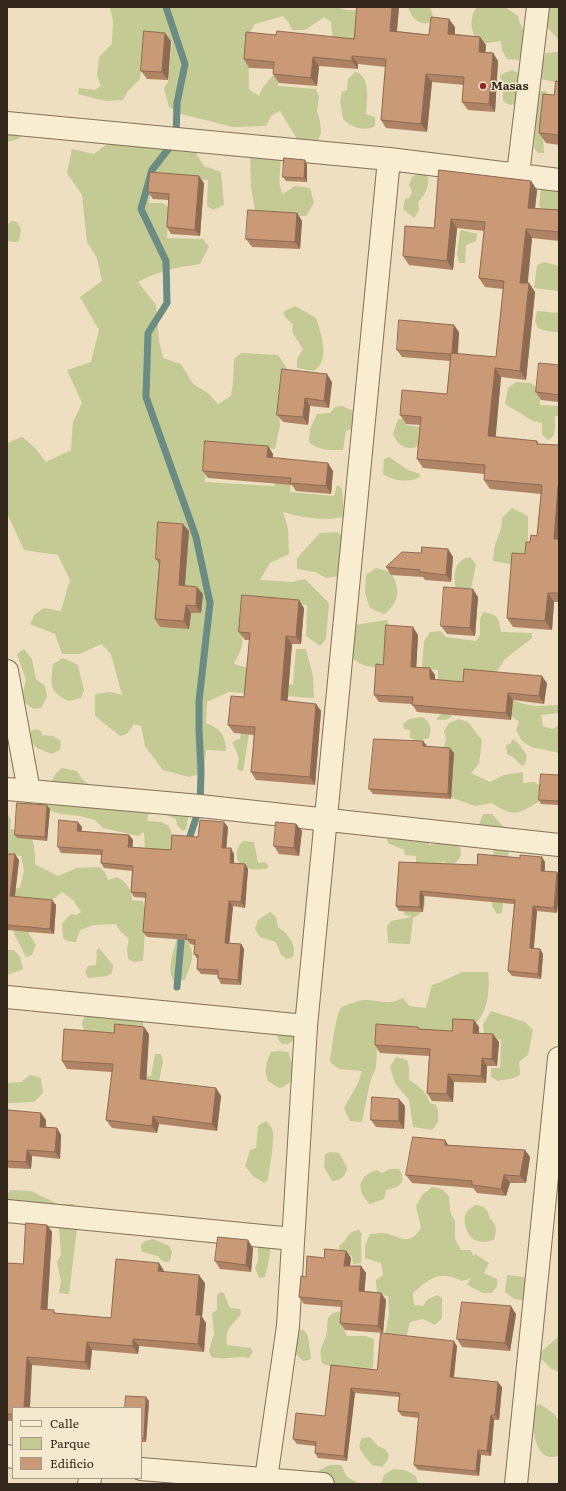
<!DOCTYPE html>
<html>
<head>
<meta charset="utf-8">
<style>
	body { margin:0 }
	#map { position:relative; width:566px; height:1491px; overflow:hidden; background:#eddfbf; font-family:Literata,serif }
	canvas { display:block }
	.frame { position:absolute; inset:0; border:8px solid #34281c; pointer-events:none }
	.legend { position:absolute; left:12px; top:1407px; width:130px; height:72px; box-sizing:border-box; background:#f4e9ce; border:1px solid #a79c87; margin:0; padding:5px 7px; list-style:none; font-size:12px; color:#34281c }
	.legend li { display:flex; align-items:center; gap:8px; height:20px }
	.legend b { width:20px; border:1px solid #a79c87 }
</style>
</head>
<body>
<div id="map">
<canvas width="566" height="1491"></canvas>
<div class="frame"></div>
<ul class="legend">
<li><b style="height:5px;background:#f8edd1"></b>Calle</li>
<li><b style="height:11px;background:#c3ca93"></b>Parque</li>
<li><b style="height:11px;background:#ca9975"></b>Edificio</li>
</ul>
</div>
<script>
const context = document.querySelector('canvas').getContext('2d');
context.lineJoin = 'round';
function fillPath(path, color) {
  context.fillStyle = color;
  context.fill(path, 'evenodd');
}
function trace(path, color, width, dash) {
  context.strokeStyle = color;
  context.lineWidth = width;
  context.lineCap = dash ? 'butt' : 'round';
  context.setLineDash(dash || []);
  context.stroke(path);
}
function drawText(font, color, halo, rows, align = 'center') {
  context.font = font + ' Literata,serif';
  context.lineWidth = 3;
  context.setLineDash([]);
  context.textBaseline = 'middle';
  context.strokeStyle = halo;
  context.fillStyle = color;
  for (const [text, x, y, turn = 0] of rows) {
    context.save();
    context.translate(x, y);
    context.rotate((+turn || 0) * Math.PI / 180);
    context.textAlign = isNaN(turn) ? turn : align;
    if (halo) context.strokeText(text, 0, 0);
    context.fillText(text, 0, 0);
    context.restore();
  }
}
fillPath(new Path2D(`
	M110,7h227l9,3 41,1 -30,32 -24,-1 -2,-20 -7,-5 -19,13h-13l-3,-7 -6,-7 -28,8 -7,11 1,54 10,7 4,-9 14,-16 -4,-35 5,-6 3,2 -3,54 38,3 3,7 -2,15 3,10 1,12 -6,15 -15,-4 -20,-33 -9,5 -5,10 -33,1 -52,-13 -12,-7 -5,-19 4,-6 4,-41 -27,-3 -5,41 -12,12 -5,9 -17,1 -28,-7 1,-6 15,2 7,-4 -4,-10 2,-19 13,-13 1,-23z
	M408,7h22l3,9 -4,7c-11,2 -18,-6 -21,-16z
	M477,7h28l13,9c1,7 4,10 6,16 3,9 -2,20 -5,28l-12,-1 -5,-9 -1,-9 -14,2 -11,-3c-5,-10 -7,-24 1,-33z
	M548,7h11v76l-18,-4v-14l5,-12 12,-1 1,-12 -13,-14z
	M512,70l7,4 -3,30 -6,1 -7,-4v-12l-3,-14z
	M355,72c16,3 12,29 11,42l9,3v9c-11,6 -24,1 -32,-7l-3,-18 2,-9 5,-2 1,-11z
	M541,91h5l3,7 -6,38 1,17h-6l-4,-5 4,-53z
	M7,122l16,8 -4,9 -12,3z
	M111,141l81,6 12,19 17,6 3,33 -11,5 -6,-4 1,-26 -54,-5 -5,28h14l6,5 -2,30 36,1 6,8 -9,17c-22,3 -42,7 -62,18l18,23 3,36 4,17 18,6 12,20 15,9 10,11 13,-8 2,-12 1,-25 7,-6 37,2 10,15 -10,38 2,17 -5,24 -68,-5 -2,38 69,4 3,-6 14,1 -1,11 44,4 3,-11 5,3 2,29c-21,4 -40,1 -61,-5l5,16 1,26 -19,9 -10,17 32,2 13,-3 24,24 -3,36 -6,7 -14,-10 1,-31 -63,-9 -2,51 -8,17 14,4 4,12 41,5 3,-36h10l7,27 1,22 -85,-6 -22,10 -1,21c14,5 20,13 20,28l-20,-1 -2,23 -15,4 -26,-7 -18,-24 -4,-20 -7,-2 -7,10 -7,2 -25,-20v-22l15,-2 12,3 -11,-41 -10,-10 -21,10h-18l-7,-20 -25,-10 5,-10 9,-6 17,3 9,-31 -12,-25 -34,-5 -17,-37v-70l15,-6 12,10 12,15 25,-12 2,-28 9,-19 -15,-33 24,-8 8,-32 -19,-33 22,-16 -5,-23 -10,-16 -5,-47 -15,-22 5,-24 22,5z
	M281,154c1,13 -5,29 2,40l12,-8 15,2 4,15 -8,13 -43,-2 -8,-3 -4,-24 -1,-31z
	M422,172c13,5 3,24 -4,30l1,8 -5,8 -11,-9 2,-10 4,-1 3,-6 -3,-7 3,-8z
	M543,186l16,1v28l-14,-1 -6,-9c2,-7 0,-14 4,-19z
	M11,221l6,1 4,7 -2,12 -4,1 -8,-1v-16z
	M462,230l15,4 -1,7 -10,4 -1,18h-6l-2,-9 3,-23z
	M544,262l15,4v25l-25,-3 3,-23z
	M295,306l21,12c5,16 15,41 -2,53l-17,-3v-9l6,-10 -11,-17 1,-8 -7,-6 -3,-6z
	M537,311l22,2v19l-12,-1 -9,-3 -3,-7z
	M516,382l14,1 10,6v16l19,1v10h-4c-1,9 3,19 -7,24l-6,-6v-11l-9,-2 -28,-17 3,-16z
	M342,406l12,5 1,8 -5,11 -4,1 -3,19c-13,0 -24,1 -34,-8l1,-13 7,-15 13,-1 5,-6z
	M398,419h5l3,6 21,3 -5,17c-14,6 -23,3 -29,-11z
	M389,457l19,13 12,4v3c-11,6 -27,4 -37,-3l1,-15z
	M512,508l16,8v21l-4,22 -14,5 -17,-3 1,-13 7,-19 1,-11z
	M338,532l8,9 -7,35 -13,2 -11,-6 -18,-3v-11l23,-25z
	M470,557l6,7 -5,24h-15c-3,-14 -2,-28 14,-31z
	M376,568l14,4c11,15 10,31 -6,42l-14,-6 -5,-15 1,-18z
	M483,612c15,3 15,4 18,20l31,1v5l-27,21 -8,12h-19c-7,11 -19,41 -29,47 -4,3 -9,2 -13,1l5,-5 -3,-33v-11l-16,-1 2,-28 6,-9 11,-1 5,6 30,4 4,-6v-16z
	M387,620c7,14 0,33 -5,48 -15,-1 -23,-3 -34,-13l6,-30z
	M24,649l8,10 4,20 9,7 2,11 -6,11 -7,1 -9,-6 -2,-11 3,-12 -9,-26z
	M63,658l15,7 6,26 -3,7 -12,3c-21,-10 -18,-16 -16,-37z
	M510,700c7,1 12,4 19,5 10,2 19,0 29,0l1,8 -18,2 2,11 9,3 7,-4v28l-28,-6 -9,-6 -6,-11 3,-8 -10,-8z
	M423,717c8,7 9,11 6,21l-11,3 -8,-3v-8l-6,-1 -1,-5 6,-5z
	M459,719l9,3 14,18 -3,24 -8,9 19,9 14,-7 19,-3v11l11,-1 7,4 -1,15c-22,13 -26,17 -48,2l-17,3 -25,-9 -8,-44 4,-14 -2,-8 5,-8z
	M36,729l5,2 1,4 11,1 8,5 -1,9 -8,4c-15,-7 -21,-4 -21,-23z
	M246,731l3,3 -6,37h-3l-3,-3c4,-9 0,-17 -5,-25l4,-3 4,-1 1,-7z
	M513,739l6,5 8,11 -2,9 -3,2 -9,-9 -6,-3 -1,-9 4,-1z
	M62,768l15,3 5,8 18,15 92,20 -4,4 -2,11 -3,2 -6,-6 -1,-6 -19,-8 -9,4 -1,6 14,1 8,4 4,12 -2,12 -10,4 -16,-5 -1,-17 -6,4 -35,-8 -8,-8 -15,-4 -19,-2 -13,-4c2,-17 -1,-31 14,-42z
	M7,813l4,7 -1,9c25,2 25,14 25,35l23,12 19,-8 22,-1 6,5 3,8 9,-3c9,5 15,12 15,23l11,1 3,15 -3,45 -9,1 -6,-3 -1,-11 2,-9 -9,-8 -4,-7 -22,1 -14,5 -4,12 -10,-1 -3,-3 -1,-15 9,-9 5,1 5,-3 -8,-12 -11,-8 -11,9 -18,-1 -4,34 7,11 -4,10 -6,2 -12,-23 -1,-44 7,-3 4,-16 -3,-15 -14,-1z
	M483,814h9l15,17 2,16 -7,66 -5,1 -5,-8 2,-63 -15,-4v-14z
	M386,836h44l-1,9 6,-1 1,-6h20c6,11 9,21 -5,27l-9,-4 -2,5 -24,1v-11l-11,-1 -1,-5 -16,-7z
	M243,841l11,1 4,21 7,-1 4,4 -3,3c-6,0 -15,1 -20,-1 -12,-6 -12,-18 -3,-27z
	M426,893c-2,12 0,19 -13,25l-3,26 -22,-1 -1,-16 4,-6 21,-4 -7,-2 -2,-5z
	M270,912l6,5 2,10c9,6 20,18 15,30l-6,2 -6,-4 -5,-13 -16,-5 -5,-8 3,-9z
	M185,931c1,11 5,12 7,21 2,8 -5,21 -7,28l-11,1c-9,-14 2,-32 3,-47z
	M99,948l14,17 -1,8 -5,3 -19,2 -3,-6 3,-6 8,-1 1,-15z
	M7,950h7l6,7 3,12 -16,6z
	M463,972h25c2,15 0,39 -11,50h-19l-5,12 -75,-5 -2,38 -6,15 -8,40 -12,-1 -6,-13 14,-25 4,-12 -23,-2 -9,-7c1,-8 6,-50 11,-54 4,-3 18,-8 23,-8 17,0 23,6 39,-2l6,8 17,2 6,-23c11,-3 19,-9 31,-13z
	M87,1011l51,6 5,5v5l-29,25 -30,-21 -2,-8z
	M491,1011l34,11 8,8 -5,25 -9,7 1,13 -6,3 -16,3 -7,-4v-9h9l1,-28 -17,-5 -1,-11z
	M276,1014l22,23 -10,7h-6l-4,-5z
	M279,1051l9,1c6,14 11,31 -9,36l-11,-7c-4,-11 -2,-18 3,-29z
	M155,1054h6l2,6 -5,28 -27,-14 20,2z
	M396,1057l11,3 2,7v13c11,7 17,11 21,23l6,2 2,5v12l-6,8 -19,-3 -4,-27 -14,-17 -5,-16z
	M30,1075l11,3 2,15 -9,9 -26,1 -1,12v-32l14,-1z
	M266,1121c2,2 5,5 6,8 4,7 -3,40 -4,51l-4,3 -11,-7 -8,-10 5,-16 6,-2 2,-22z
	M331,1152l8,1 8,14c-1,9 -5,13 -15,14l-8,-14 1,-13z
	M390,1169h9c8,14 1,18 -13,21l-2,9 -14,5c-14,-13 -13,-27 6,-34l6,3z
	M432,1187l10,2 7,7 1,16 5,9v18l6,11h10l2,6 2,-2 14,9 -5,10 13,6v7l-5,7h-9l-16,-8 4,-7 -9,3c-22,-11 -32,-4 -49,12l1,12 9,1 4,-6 10,-5 5,3v20l-7,7 -12,-6 -13,3 -7,27 -19,-9 5,-25 -1,-19 -11,-2 -1,-14 7,-5 -2,-12 -16,-5v-12l5,-12c4,0 8,-1 12,-1 16,1 26,16 39,-5l-5,-22 6,-11z
	M10,1190l21,1 27,13h16l5,8 -10,82 -10,-1 2,-12 -4,-19 4,-7 -2,-28c-18,3 -34,-1 -51,-6l-1,-26z
	M475,1205c10,1 13,4 15,14 8,6 6,13 4,21 -16,5 -26,0 -29,-16 -1,-4 0,-10 2,-13 2,-2 6,-4 8,-6z
	M359,1230l3,4c-2,5 0,21 -1,29l-8,1 -1,-8 -12,-5 -1,-5c9,-6 8,-15 20,-16z
	M153,1239l16,7 3,5 -2,10 -3,1 -5,-1 -4,-5 -16,-4 -1,-7 4,-4z
	M258,1241h12c1,11 -2,25 -5,36l-6,1 -4,-10 3,-7z
	M507,1275l17,2 4,11 -1,13 -13,-2 -9,-7z
	M220,1292l4,1 6,15 10,1 1,5c-9,12 -16,13 -14,31l24,3 2,4 -4,6c-13,-3 -23,3 -38,-1l-2,-7 5,-16 -2,-21 5,-3v-15z
	M339,1311c5,9 3,16 8,25h18l9,3 -1,29c-12,6 -39,1 -51,-5 -3,-16 -1,-13 4,-27 4,-13 -4,-20 13,-25z
	M296,1329l8,1 4,6 3,22 -2,2 -6,1 -10,-10z
	M559,1336v35h-2l-5,-2 -11,-10v-7z
	M540,1404l14,10 5,7v35c-27,8 -26,-31 -26,-49z
	M370,1437l8,9 7,3 4,6 -2,6 -5,6 -10,-2c-7,-10 -17,-15 -10,-27z
	M330,1465h11l6,12 13,7h-43l-3,-11z
	M393,1469l12,1 11,6 2,8h-37l3,-9z`), '#c3ca93');
trace(new Path2D(`
	M166,7l19,57 -8,39 -1,36 -24,31 -11,39 25,52 1,42 -19,30 -2,64 50,140 14,66 -11,98v29l2,42 -1,34 -10,30 -1,9
	M177,987l5,-56`), '#6a8c83', 7);
const street = new Path2D(`
	M7,123l382,36 170,21
	M518,174l20,-167
	M7,671l22,120
	M7,789l193,17 359,39
	M7,997l299,29
	M7,1211l286,28
	M7,1456l6,1
	M141,1469l182,15
	M266,1479l22,-153 18,-300 83,-867
	M89,1484l1,-6
	M516,1484l43,-426`);
trace(street, '#857058', 24);
trace(street, '#f8edd1', 22);
fillPath(new Path2D(`
	M357,7h42l-2,24 32,4 26,-8v7l25,3 6,8 -1,7 8,1 5,8 -3,51 -27,-2 -6,-8 2,-17 -32,-3 -5,50 -41,-4 -5,-8 5,-53 -28,-3v5l-39,-3 -2,20 -38,-3 -6,-9 1,-5 -25,-1 -5,-9 32,-24 78,4z
	M171,41l-3,39 -21,-1 -6,-8z
	M559,82v63l-13,-2 -7,-10 15,-38z
	M307,164v18l-21,-1 -3,-4z
	M439,170l92,11 6,9 -2,19 24,1v31l-27,-3 -5,45h2l6,9 -9,88 -25,-3 -6,60 42,4 2,3 20,1v157h-5l-2,28 -39,-3 -6,-9 18,-64 5,-12 7,-6 4,-42 -51,-5 -6,-9 1,-6 -62,-6 -6,-9 3,-34 -14,-1 -6,-9 47,-21 3,-33 -48,-4 -5,-7 62,-18 -1,22 38,3 7,-68 -18,-2 -6,-9 5,-47 -27,-3 -4,42 -44,-5 -6,-9 31,-28z
	M204,183l-4,53 -29,-2 -4,-7 2,-27 -16,-1 -5,-7z
	M297,213l5,8 -2,28 -48,-2 -6,-8z
	M559,365v37l-18,-2 -5,-8z
	M332,382l-3,26 -19,-2 -2,19 -25,-3 -6,-7z
	M273,454v4l60,13 -2,23 -35,-3 -4,-6 -84,-7 -5,-7z
	M189,531l-4,55 18,8 -2,19h-10l-2,16 -29,-2 -5,-8 4,-55 -3,-5z
	M448,549l5,8 -2,25 -26,-2 -2,-3 -32,-2 -5,-8 35,-14z
	M478,597l-3,39 -28,-2 -6,-8z
	M304,608l-3,36h-9l-5,57 29,3 5,7 -6,74 -59,-5 -5,-8 3,-37 -20,-2 -6,-8 16,-28 6,-57h-5l-6,-8z
	M418,635l-2,32 14,1 5,7v5l28,2 84,1 -3,21 -31,-4 -2,20 -94,-8 -5,-8 -33,-2 -5,-7 9,-30z
	M423,741l4,6 27,6 -3,46 -78,-5 -4,-5z
	M559,775v30l-18,-1 -2,-4z
	M50,809l-3,32 -30,-3 -2,-3z
	M296,824l6,7 -3,25 -20,-2 -5,-8z
	M82,827l-1,4 48,4 4,5 -1,7 39,3 27,-13 30,-10 -2,21 8,6v9l11,1 3,5 -3,39 -12,-2 -4,37 12,1 3,5 -3,36 -20,-1 -3,-6v-3l-17,-1 -4,-5 1,-9 -4,-6v-9l-4,-1 -3,-4 -40,-3 -4,-5 3,-34 -12,-1 -3,-5 1,-21 -28,-3 -3,-5v-8l-40,-2 -3,-6z
	M7,854l12,6 -4,37 37,3 4,5 -2,29 -47,-4z
	M399,862l78,3 68,-3v9l12,42 -20,-2 -3,37 6,1 3,5 -2,25 -29,-3 -4,-5 6,-67 -90,-8 -1,16 -24,-1 -3,-5z
	M474,1020l5,7v6l20,9 -2,24h-10l-1,17 -32,-1 -1,20 -21,-1 -5,-8 2,-37 -49,-3 -5,-8 43,-18 2,2 32,2z
	M114,1033l35,1 -3,46 70,8 5,8 -4,35 -58,-7 -2,9 -45,-5 -6,-8 6,-48 -45,-3 -5,-8z
	M405,1106l-1,23 -28,-2 -5,-7z
	M7,1117l39,3v7l11,1 4,7 -1,24 -28,-3 -1,13 -22,-1 -2,-2z
	M448,1145l77,5 5,7 -4,26h-16l-4,13 -29,-3 -4,-5 -61,-5 -6,-8z
	M47,1225l5,7 -5,78 9,3 55,5 48,-55 5,8v1l41,11 -3,34 4,6 -2,29 -65,-6 -1,8 -46,-4 -2,20 -58,-5 -19,43v13h-6v-158l16,1z
	M253,1248l-2,24 -31,-3 -5,-8z
	M346,1251l5,7 -1,8h11l5,7 -2,18 17,2 5,7 -3,33 -38,-3 -5,-7 1,-16 -37,-3 -5,-7 7,-20 18,-19z
	M516,1314l-6,37 -48,-4 -5,-8z
	M457,1346l-3,32 48,9 -3,33h-5l-3,36 -10,-1 -2,21 -61,-6 -4,-5 5,-47 -17,-2 -4,-5 1,-14 -44,-4 -8,68 -29,-3 -3,-5v-7l-18,-2 -4,-5 32,-23 6,-51 46,5z
	M149,1401l-3,41h-5v-34z`), '#ae8465');
fillPath(new Path2D(`
	M392,7h7l-3,32 -6,-8z
	M449,19l6,8 -1,15 -6,-8z
	M165,33l6,8 -3,39 -6,-8z
	M480,37l6,8 -1,15 -6,-8z
	M493,53l5,8 -3,51 -6,-8z
	M352,56l6,8v5l-6,-8z
	M313,57l6,9 -2,20 -6,-8z
	M426,74l6,8 -5,50 -6,-8z
	M305,160l2,4v18l-3,-4z
	M199,176l5,7 -4,53 -5,-6z
	M531,181l6,9 -3,27 -6,-9z
	M297,213l5,8 -2,28 -5,-7z
	M451,219l6,9 -4,42 -6,-9z
	M526,229l6,9 -5,54 -7,-9z
	M529,283l6,9 -9,88 -6,-9z
	M454,325l5,7 -2,30 -5,-8z
	M495,368l6,9 -6,68 -7,-9z
	M327,374l5,8 -3,26 -5,-7z
	M305,398l5,8 -2,19 -5,-8z
	M268,446l5,8 -1,11 -5,-8z
	M328,463l5,8 -2,23 -5,-8z
	M558,487l1,1v58l-5,-7z
	M183,524l6,7 -5,62 -5,-8z
	M448,549l5,8 -2,25 -5,-7z
	M197,587l6,7 -2,19 -5,-7z
	M473,589l5,8 -3,39 -5,-8z
	M548,593l6,9 -2,28 -7,-9z
	M299,600l5,8 -3,36 -5,-7z
	M186,605l5,8 -2,16 -5,-8z
	M413,627l5,8 -2,39 -5,-7z
	M286,636l6,8 -5,64 -6,-8z
	M430,668l5,7v11l-5,-7z
	M542,676l5,7 -3,21 -5,-8z
	M508,693l5,7 -2,20 -5,-7z
	M316,704l5,7 -6,74 -5,-8z
	M423,741l4,5 -1,5 -3,-5z
	M450,748l4,5 -3,46 -3,-5z
	M47,805l3,4 -3,32 -2,-4z
	M78,822l4,5 -1,9 -4,-5z
	M224,822l4,5 -2,26 -4,-5z
	M296,824l6,7 -3,25 -5,-8z
	M129,835l4,5 -1,12 -4,-5z
	M231,848l3,6v14l-4,-5z
	M15,854l4,6 -5,42 -4,-6z
	M542,857l3,5 -1,13 -3,-4z
	M245,864l3,5 -3,39 -4,-6z
	M557,872l2,3v20l-2,18 -3,-5z
	M420,891l4,5 -1,16 -3,-5z
	M52,900l4,5 -2,29 -4,-5z
	M229,901l4,5 -4,42 -4,-5z
	M533,906l4,5 -4,42 -3,-5z
	M241,944l3,5 -3,36 -3,-5z
	M540,949l3,5 -2,25 -3,-5z
	M474,1020l5,7v13l-6,-7z
	M144,1027l5,7 -3,52 -6,-7z
	M493,1034l6,8 -2,24 -5,-7z
	M482,1058l5,8 -1,17 -5,-7z
	M448,1074l6,8 -1,20 -6,-8z
	M216,1088l5,8 -4,35 -5,-7z
	M399,1099l6,7 -1,23 -5,-8z
	M41,1113l5,7 -1,13 -5,-6z
	M153,1116l6,8 -2,9 -5,-7z
	M57,1128l4,7 -1,24 -5,-7z
	M445,1140l5,8 -5,-3z
	M27,1150l5,6 -1,13 -5,-7z
	M525,1150l5,7 -4,26 -6,-7z
	M504,1175l6,8 -4,13 -5,-7z
	M47,1225l5,7 -5,85 -6,-8z
	M248,1240l5,8 -2,24 -5,-7z
	M346,1251l5,7 -2,16 -5,-8z
	M159,1263l5,8 -1,8 -5,-8z
	M361,1266l5,7 -2,25 -5,-7z
	M199,1275l6,8 -3,34 4,6 -2,29 -6,-8 -2,-29z
	M381,1293l5,7 -3,33 -5,-7z
	M511,1306l5,8 -6,37 -5,-8z
	M133,1339l6,7 -1,8 -5,-8z
	M454,1341l3,5 -4,36 -3,-5z
	M87,1342l5,8 -2,20 -5,-8z
	M27,1357l5,8 -2,43h-6z
	M498,1382l4,5 -3,33 -4,-5z
	M351,1388l4,5 -8,68 -3,-5z
	M146,1397l3,4 -3,41 -2,-4z
	M491,1415l3,5 -3,36 -4,-5z
	M478,1450l3,5 -2,21 -3,-5z`), '#8d6b52');
const building = new Path2D(`
	M357,7h35l-2,24 39,4 2,-18 18,2 -1,15 32,3 -1,15 14,1 -4,51 -27,-2 2,-25 -38,-3 -5,50 -40,-4 5,-61 -34,-3v5l-39,-4 -2,21 -38,-4 1,-12 -30,-3 2,-27 30,3 1,-4 77,8z
	M144,31l21,2 -3,39 -21,-1z
	M556,81l3,1v53l-20,-2 4,-39 11,1z
	M284,158l21,2 -1,18 -21,-1z
	M439,170l92,11 -3,27 31,2v22l-33,-3 -6,54h9l-9,88 -25,-3 -7,68 49,5v3l22,1v42h-1l-4,52h5v54h-11l-3,28 -38,-3 5,-65 13,1 1,-12h4l1,-7 6,1 5,-51 -58,-5 1,-15 -68,-6 4,-42 -21,-2 2,-25 45,4 4,-41 45,4 8,-76 -25,-3 6,-56 -34,-3 -4,42 -44,-5 2,-30 29,2z
	M150,172l49,4 -4,54 -28,-3 2,-33 -21,-2z
	M248,210l49,3 -2,29 -49,-3z
	M399,320l55,5 -2,28h-1l-1,1 -53,-4z
	M539,363l20,2v30l-23,-3z
	M282,369l45,5 -3,27 -19,-3 -2,19 -26,-2z
	M205,441l63,5 -1,11 61,6 -2,23 -36,-3 1,-5 -88,-7z
	M158,522l25,2 -4,61 18,2 -1,19 -10,-1 -2,16 -29,-2 5,-59 -4,-1z
	M422,547l26,2 -2,26 -26,-3v-2l-34,-3 16,-15 19,1z
	M444,587l29,2 -3,39 -29,-2z
	M242,595l57,5 -3,37 -10,-1 -5,64 35,4 -6,73 -59,-5 4,-45 -27,-2 3,-29 13,1 6,-64 -11,-1z
	M386,625l27,2 -2,40 19,1v11l33,3 1,-13 78,7 -3,20 -31,-3 -2,20 -94,-8 1,-8 -39,-2 2,-31 7,1z
	M374,739l49,2v5l27,2 -2,46 -79,-5z
	M541,774l18,1v25l-2,1 -18,-1z
	M17,803l30,2 -2,32 -30,-2z
	M59,820l19,2 -1,9 52,4 -1,12 43,3 1,-15 26,2 2,-17 24,2 -2,26h9l-1,15 15,1 -4,38 -12,-1 -4,42 16,1 -3,36 -20,-2v-8l-21,-1 1,-14 -4,-1 1,-14 -9,-1 1,-4 -44,-3 3,-39 -15,-1 2,-26 -32,-3 1,-13 -44,-3z
	M276,822l20,2 -2,24 -20,-2z
	M7,854h8l-5,42 42,4 -2,29 -43,-4z
	M478,854l42,4v-3l22,2 -1,14 16,1 -3,36 -21,-2 -3,42 10,1 -2,25 -30,-3 7,-71 -95,-9v16l-24,-1 3,-44 78,3z
	M453,1019l21,1 -1,13 20,1 -1,25 -10,-1 -1,18 -33,-2 -1,20 -20,-1 3,-44 -55,-4 1,-21 42,3v2l34,2z
	M115,1024l29,3 -4,52 76,9 -4,36 -59,-8 -1,10 -46,-6 7,-56 -51,-3 2,-32 50,4z
	M372,1097l27,2v22l-28,-1z
	M8,1110l33,3 -1,14 17,1 -2,24 -28,-2 -1,12 -19,-1v-44z
	M413,1137l32,3v5l80,5 -5,26 -16,-1 -3,14 -29,-4v-4l-66,-6z
	M26,1223l21,2 -6,84 13,1v3l57,5 5,-59 43,4 -1,8 41,4 -3,40h5l-3,29 -65,-5v7l-46,-4 -2,20 -58,-5 -3,51h-11v6h-6v-151l16,1z
	M218,1237l30,3 -2,25 -31,-4z
	M325,1249l21,2 -2,15h17l-2,25 22,2 -3,33 -38,-3 2,-22 -43,-4 2,-21 5,1 1,-21 17,2z
	M462,1302l49,4 -6,37 -48,-4z
	M381,1333l73,8 -4,36 48,5 -3,33h-4l-4,36 -9,-1 -2,21 -62,-6 5,-52 -21,-2 2,-18 -49,-5 -7,68 -29,-3 1,-11 -23,-3 3,-26 29,3 6,-51 46,5z
	M126,1396l20,1 -2,41h-3v-30h-16z`);
fillPath(building, '#ca9975');
trace(building, '#8d6b52', 1);
for (const [x, y, r, color] of [
	[483,86,4,"#922929"]
]) {
  const dot = new Path2D();
  dot.arc(x, y, r, 0, 2 * Math.PI);
  context.fillStyle = color;
  context.fill(dot);
  trace(dot, '#f4e9ce', 1.5);
}
drawText('bold 12px', '#34281c', '#f4e9ce', [
	["Masas",491,86]
], 'left');
</script>
</body>
</html>
